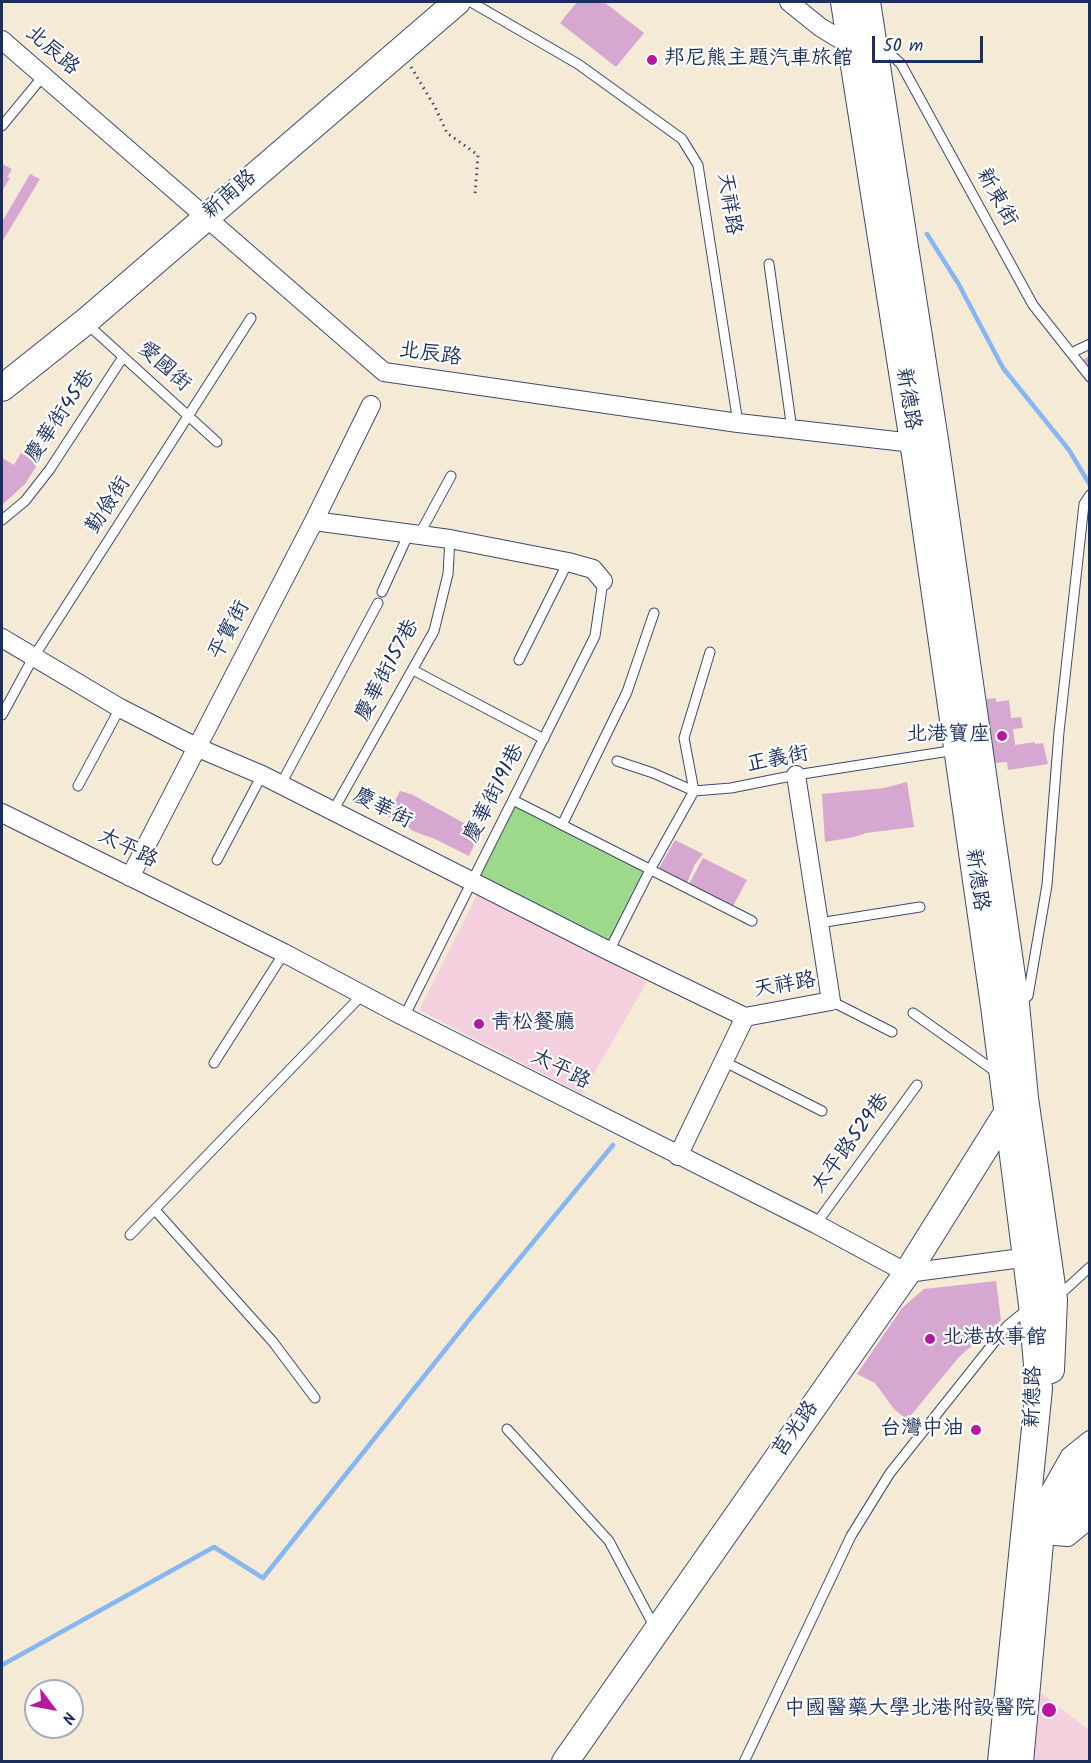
<!DOCTYPE html>
<html>
<head>
<meta charset="utf-8">
<style>
	body { margin:0 }
	#map { position:relative; width:1091px; height:1763px; overflow:hidden; background:#f5ead6; font-family:Kalam,sans-serif }
	canvas { display:block }
	.frame { position:absolute; inset:0; border:3px solid #1b2f5e; pointer-events:none }
	.north { position:absolute; left:24px; top:1679px; width:60px; height:60px; box-sizing:border-box; background:#fff; border:2px solid #a4acbf; border-radius:50%; rotate:122deg; font-size:16px; font-weight:700; line-height:24px; text-align:center; color:#1b2f5e }
	.north::after { content:''; display:block; margin:auto; width:21px; height:27px; background:#b5179e; clip-path:polygon(50% 0,100% 100%,50% 72%,0 100%) }
	.scale { position:absolute; left:872px; top:36px; width:111px; height:27px; box-sizing:border-box; border:3px solid #1b2f5e; border-top:0; padding-left:8px; font-size:18px; line-height:21px; white-space:nowrap; color:#1b2f5e; -webkit-text-stroke:4px #fff; paint-order:stroke }
</style>
</head>
<body>
<div id="map">
<canvas width="1091" height="1763"></canvas>
<div class="frame"></div>
<div class="north">N</div>
<div class="scale">50 m</div>
</div>
<script>
const context = document.querySelector('canvas').getContext('2d');
context.lineJoin = 'round';
function fillPath(path, color) {
  context.fillStyle = color;
  context.fill(path, 'evenodd');
}
function trace(path, color, width, dash) {
  context.strokeStyle = color;
  context.lineWidth = width;
  context.lineCap = dash ? 'butt' : 'round';
  context.setLineDash(dash || []);
  context.stroke(path);
}
function drawText(font, color, halo, rows, align = 'center') {
  context.font = font + ' Kalam,"LXGW WenKai TC",sans-serif';
  context.lineWidth = 4.5;
  context.setLineDash([]);
  context.textBaseline = 'middle';
  context.strokeStyle = halo;
  context.fillStyle = color;
  for (const [text, x, y, turn = 0] of rows) {
    context.save();
    context.translate(x, y);
    context.rotate((+turn || 0) * Math.PI / 180);
    context.textAlign = isNaN(turn) ? turn : align;
    if (halo) context.strokeText(text, 0, 0);
    context.fillText(text, 0, 0);
    context.restore();
  }
}
fillPath(new Path2D(`
	M478,893l169,89 -65,112 -163,-84z
	M1037,1690l52,40v31l-58,1z`), '#f4cfdd');
fillPath(new Path2D(`
	M513,800l138,68 -42,83 -137,-70z`), '#9dd88b');
trace(new Path2D(`
	M927,234l31,49 45,85 66,82 21,35
	M2,1665l212,-118 49,31 206,-258 144,-175`), '#86b7f2', 4.5);
fillPath(new Path2D(`
	M577,2h27l40,31 -28,34 -56,-44z
	M2,164l10,5 -5,8 3,1 -8,13z
	M30,174l10,5 -38,63v-20z
	M1089,356v17l-8,-12z
	M22,451l17,11 -14,22 -23,21v-47l12,7z
	M996,698v4l13,-2 2,18 10,-1 2,11 -10,1 2,16 20,-3v2l8,-1 5,21 -40,6 -1,-8 -12,1 -9,-64z
	M907,782l7,45 -48,6 -12,4 -29,5 -3,-48 62,-6z
	M400,791l11,3 69,38 -11,24 -34,-17 -22,-8 -16,-13 -10,-1z
	M675,840l28,14 -8,10 -8,19 -29,-13z
	M703,858l44,22 -14,26 -44,-22z
	M996,1281l5,39 -42,37 -52,63 -13,-11 -19,-26 -18,-9 45,-66 22,-19z`), '#d6a7d1');
const lane = new Path2D(`
	M471,2l107,62 104,75 16,26 40,258
	M879,43l22,21 132,241 57,72
	M2,126l42,-51
	M769,264l23,166
	M86,323l131,119
	M1071,353l19,-9
	M2,520l23,-19 25,-32 73,-112
	M419,535l32,-59
	M382,592l27,-59
	M519,660l49,-98
	M413,670l131,69
	M2,715l31,-57 218,-340
	M617,761l36,12 41,18 37,-3 65,-13 160,-25
	M281,784l97,-181
	M78,786l42,-78
	M694,791l-10,-53 26,-86
	M513,800l239,121
	M333,811l101,-180 14,-57 2,-35
	M562,825l65,-133 27,-79
	M217,860l45,-85
	M819,923l101,-16
	M609,951l42,-83 43,-77
	M831,1001l61,31
	M1020,1002l8,-6 19,-111 12,-153 25,-228 6,-9
	M913,1013l86,61
	M404,1017l191,-381 8,-55
	M723,1061l99,50
	M214,1063l70,-110
	M155,1210l118,132 42,56
	M816,1224l101,-139
	M130,1235l232,-240
	M1056,1298l34,-31
	M507,1429l102,112 46,87
	M744,1762l107,-226 39,-63 117,-147 23,-19`);
const street = new Path2D(`
	M789,2l31,25 31,19 5,-3
	M2,40l382,332 354,51 175,20 11,-1
	M314,521l136,18 118,23 25,7 10,12
	M2,638l118,70 76,39 66,28 347,176 136,66
	M2,813l282,140 115,61 417,210 91,49 130,-17
	M130,877l184,-356 57,-116
	M745,1017l86,-16 -35,-226
	M678,1156l67,-139
	M1049,1493l21,-37 20,-16
	M1042,1535l26,2 22,-18`);
const secondary = new Path2D(`
	M844,2l72,459 78,545 38,299 7,84 -38,373
	M867,2l68,438 81,564 9,94 29,202 -3,70
	M2,388l83,-66 372,-320
	M1090,1464l-46,39 -17,2 15,30 48,-40
	M565,1762l342,-489 100,-160 5,-4
	M1020,1762l24,-263`);
trace(lane, '#3c4b70', 11);
trace(street, '#3c4b70', 20);
trace(secondary, '#3c4b70', 28);
trace(new Path2D(`
	M411,67l24,40 12,26 31,22 -3,40`), '#3c4b70', 3, [1.5, 4.5]);
trace(lane, '#fff', 9);
trace(street, '#fff', 18);
trace(secondary, '#fff', 26);
for (const [x, y, r, color] of [
	[652,60,6,"#b5179e"],
	[1002,736,6,"#b5179e"],
	[479,1024,6,"#b5179e"],
	[930,1339,6,"#b5179e"],
	[976,1430,6,"#b5179e"],
	[1049,1710,8,"#b5179e"]
]) {
  const dot = new Path2D();
  dot.arc(x, y, r, 0, 2 * Math.PI);
  context.fillStyle = color;
  context.fill(dot);
  trace(dot, '#fff', 2);
}
drawText('21px', '#1b2f5e', '#fff', [
	["北辰路",51,52,41],
	["新南路",231,196,-41],
	["新東街",995,198,61],
	["天祥路",727,204,81],
	["北辰路",430,356,8],
	["愛國街",163,368,42],
	["新德路",906,399,81],
	["慶華街45巷",62,417,-56],
	["勤儉街",110,506,-57],
	["平實街",231,631,-62],
	["慶華街157巷",389,671,-62],
	["正義街",778,761,-11],
	["慶華街191巷",496,794,-63],
	["慶華街",382,810,27],
	["太平路",127,850,26],
	["新德路",975,880,82],
	["天祥路",785,987,-10],
	["太平路",560,1071,27],
	["太平路529巷",852,1144,-54],
	["新德路",1035,1397,-88],
	["莒光路",797,1430,-55]
]);
drawText('21px', '#1b2f5e', '#fff', [
	["邦尼熊主題汽車旅館",664,60],
	["北港寶座",990,736,"right"],
	["青松餐廳",491,1024],
	["北港故事館",942,1339],
	["台灣中油",964,1430,"right"],
	["中國醫藥大學北港附設醫院",1036,1710,"right"]
], 'left');
</script>
</body>
</html>
